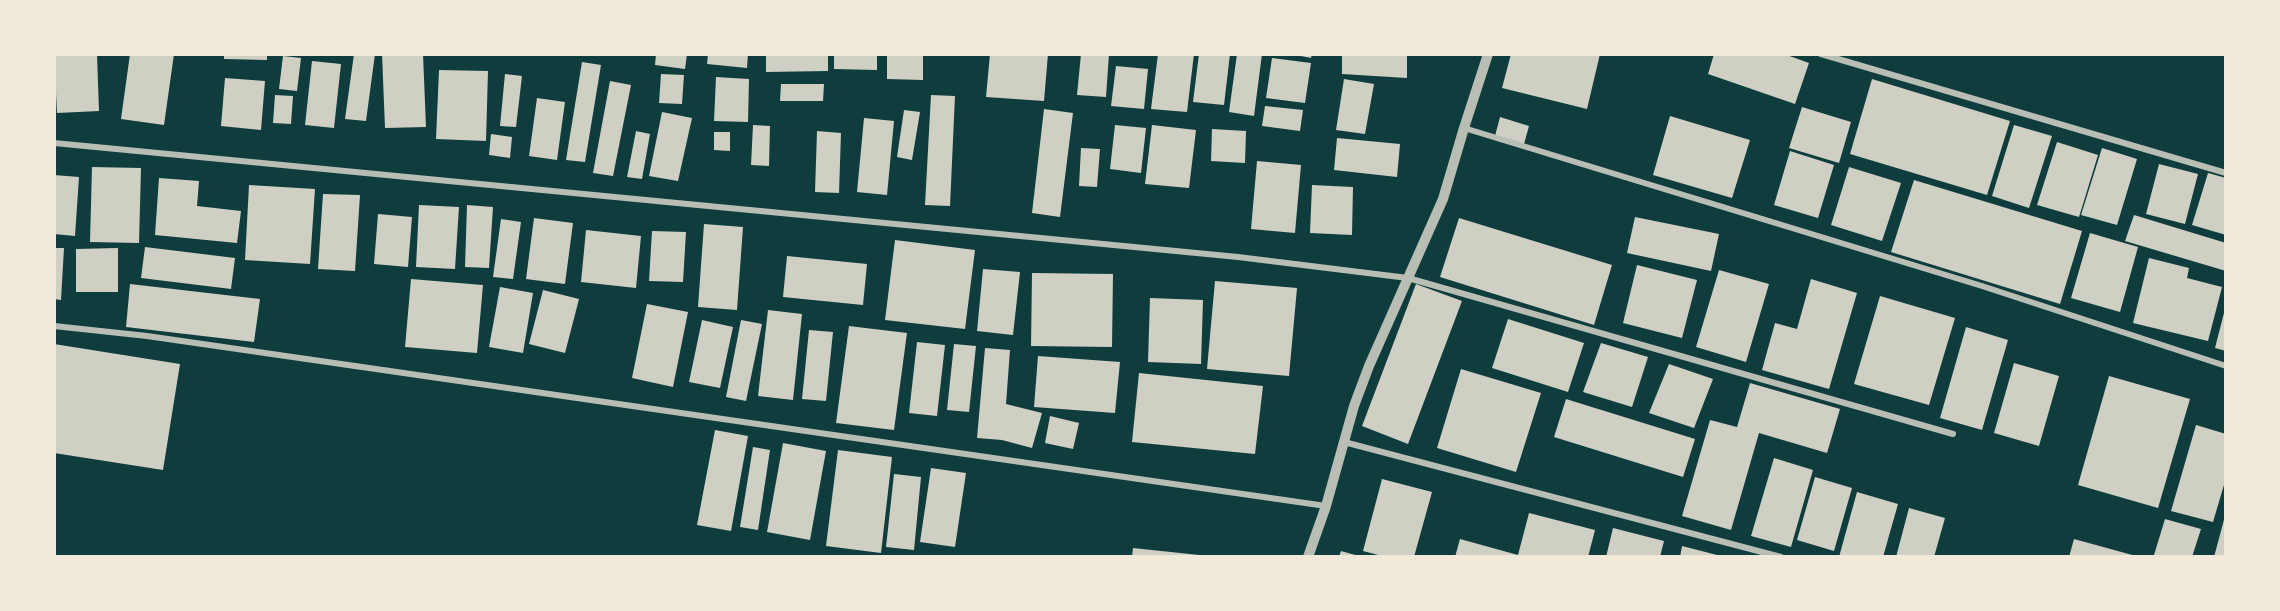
<!DOCTYPE html>
<html>
<head>
<meta charset="utf-8">
<style>
	body { margin:0 }
	#map { position:relative; width:2280px; height:611px; overflow:hidden; background:#0f3d3e; font-family:Lora,serif }
	canvas { display:block }
	.frame { position:absolute; inset:0; border:56px solid #f1e9da; pointer-events:none }
</style>
</head>
<body>
<div id="map">
<canvas width="2280" height="611"></canvas>
<div class="frame"></div>
</div>
<script>
const context = document.querySelector('canvas').getContext('2d');
context.lineJoin = 'round';
function fillPath(path, color) {
  context.fillStyle = color;
  context.fill(path, 'evenodd');
}
function trace(path, color, width, dash) {
  context.strokeStyle = color;
  context.lineWidth = width;
  context.lineCap = dash ? 'butt' : 'round';
  context.setLineDash(dash || []);
  context.stroke(path);
}
fillPath(new Path2D(`
	M54,54h43l2,57 -42,2z
	M130,54h44l-10,71 -43,-6z
	M224,54h43v6l-43,-1z
	M354,54h21l-9,67 -21,-2z
	M382,54h41l3,73 -41,1z
	M656,54h31l-2,15 -30,-4z
	M708,54h40l-1,14 -40,-4z
	M766,54h62v17l-62,1z
	M834,54h43v16l-43,-1z
	M887,54h36v26l-36,-1z
	M990,54h58l-4,47 -58,-4z
	M1081,54h28l-3,43 -29,-2z
	M1158,54h36l-7,58 -36,-3z
	M1199,54h31l-6,51 -31,-3z
	M1237,54h25l-8,62 -25,-4z
	M1291,54h21l-1,4z
	M1342,54h65v24l-65,-4z
	M1511,54h89l-13,55 -85,-21z
	M1714,54h70l25,9 -14,41 -87,-30z
	M283,56l18,2 -4,33 -18,-2z
	M1272,58l39,5 -6,40 -39,-5z
	M312,61l29,3 -7,64 -29,-3z
	M582,62l19,3 -16,97 -19,-2z
	M1116,66l32,3 -4,40 -33,-3z
	M439,70l49,1 -2,70 -50,-2z
	M505,74l17,2 -6,51 -16,-1z
	M661,74l23,1 -2,29 -23,-1z
	M716,77l33,2 -1,43 -34,-1z
	M225,78l40,3 -4,49 -40,-4z
	M1344,79l30,5 -9,50 -29,-4z
	M1872,79l138,42 -23,74 -137,-41z
	M610,81l21,4 -18,91 -20,-3z
	M781,84h43l-1,17h-43z
	M275,95l18,1 -2,28 -18,-1z
	M931,95l24,1 -5,110 -25,-1z
	M537,98l28,4 -8,58 -28,-4z
	M1265,106l38,4 -3,21 -38,-5z
	M1802,107l49,15 -12,41 -50,-15z
	M1044,109l29,4 -13,104 -28,-4z
	M904,110l16,2 -8,48 -15,-3z
	M662,112l30,6 -14,63 -29,-5z
	M1670,116l80,24 -18,58 -79,-23z
	M1500,117l29,9 -5,18 -29,-8z
	M864,118l30,3 -7,74 -30,-3z
	M753,125l17,1 -1,40 -18,-1z
	M1115,125l31,3 -5,45 -31,-4z
	M1152,125l44,5 -7,58 -44,-4z
	M2014,125l38,11 -23,72 -37,-12z
	M1212,129l34,2 -1,32 -34,-2z
	M636,131l14,3 -8,45 -15,-2z
	M817,131l24,2 -2,60 -24,-1z
	M714,132h16v19l-16,-1z
	M491,134l21,3 -2,21 -21,-3z
	M1337,138l63,6 -3,33 -63,-7z
	M2057,142l41,13 -19,62 -42,-12z
	M1081,148l19,1 -3,38 -18,-1z
	M2102,148l35,11 -20,66 -36,-10z
	M1790,151l44,14 -16,53 -44,-13z
	M1257,161l44,4 -6,68 -44,-4z
	M2159,164l39,10 -13,50 -39,-10z
	M92,167l49,1 -2,75 -49,-1z
	M1849,167l52,16 -19,58 -51,-16z
	M2208,173l18,5v57l-34,-10z
	M54,175l25,2 -4,59 -21,-2z
	M159,178l40,3 -2,25 44,5 -4,32 -82,-8z
	M1914,180l168,51 -22,73 -169,-52z
	M249,185l66,4 -5,75 -65,-4z
	M1312,185l41,2 -1,48 -42,-2z
	M323,194l37,1 -5,76 -37,-2z
	M419,205l40,2 -4,62 -39,-2z
	M467,205l26,2 -4,61 -24,-1z
	M378,214l34,3 -4,50 -34,-3z
	M2134,215l92,28v28l-101,-30z
	M1635,217l84,17 -8,37 -84,-18z
	M534,218l39,5 -8,61 -39,-5z
	M1459,218l153,47 -18,60 -154,-48z
	M501,219l20,3 -8,57 -20,-2z
	M704,224l39,3 -6,83 -39,-3z
	M586,230l55,6 -5,52 -55,-6z
	M652,231l34,1 -3,50 -34,-1z
	M2090,233l48,14 -18,65 -49,-14z
	M895,240l80,10 -10,79 -80,-9z
	M145,247l90,11 -4,31 -90,-11z
	M54,248h10l-3,52 -7,-1z
	M118,248v44h-42v-43z
	M787,256l80,8 -4,41 -80,-8z
	M2149,258l40,10 -2,10 35,9 -14,54 -75,-18z
	M1637,265l60,15 -15,58 -59,-15z
	M983,269l37,3 -7,63 -36,-4z
	M1719,270l50,14 -23,78 -50,-15z
	M1032,273l81,1 -1,73 -81,-1z
	M411,279l72,6 -6,68 -72,-6z
	M1811,279l46,14 -28,96 -67,-19 13,-47 22,6z
	M1215,281l82,7 -8,88 -82,-7z
	M130,284l130,15 -6,43 -128,-15z
	M1416,284l46,17 -54,143 -46,-18z
	M500,287l33,6 -10,60 -34,-6z
	M543,290l36,9 -14,54 -36,-9z
	M1880,296l75,22 -26,87 -75,-21z
	M1150,298l53,2 -2,64 -53,-2z
	M647,304l41,8 -15,75 -41,-9z
	M2225,309h1v42l-11,-3z
	M768,310l34,4 -9,86 -35,-4z
	M1508,319l76,24 -16,49 -76,-24z
	M702,320l31,7 -13,61 -31,-6z
	M741,320l21,4 -16,77 -20,-4z
	M849,326l58,7 -13,97 -58,-7z
	M1966,327l42,13 -26,90 -42,-12z
	M809,330l24,2 -7,69 -24,-2z
	M917,342l28,3 -8,71 -28,-3z
	M1601,343l47,14 -16,50 -49,-15z
	M54,344l126,20 -17,106 -109,-17z
	M954,344l22,2 -7,66 -22,-2z
	M985,348l25,2 -4,54 36,9 -10,35 -30,-8 -25,-2z
	M1038,356l82,6 -5,51 -81,-6z
	M2014,363l45,13 -20,70 -45,-13z
	M1669,364l44,15 -19,49 -45,-15z
	M1461,369l80,24 -25,79 -79,-24z
	M1139,373l124,13 -8,68 -123,-12z
	M2109,376l81,23 -32,109 -80,-23z
	M1750,383l90,26 -13,44 -68,-20 -28,97 -49,-14 28,-96 27,7z
	M1566,399l129,40 -12,38 -129,-40z
	M1050,416l29,7 -6,26 -28,-6z
	M2196,425l30,9v44l-13,44 -42,-11z
	M715,430l33,6 -17,95 -34,-6z
	M783,443l43,8 -16,89 -43,-8z
	M753,447l17,3 -12,80 -18,-3z
	M838,450l54,7 -11,96 -55,-7z
	M1774,458l39,12 -22,77 -40,-11z
	M931,468l35,5 -11,74 -35,-5z
	M894,474l27,3 -7,73 -28,-3z
	M1815,477l37,11 -18,63 -37,-11z
	M1382,479l50,13 -18,65h-28l-23,-6z
	M1857,492l41,12 -15,53h-44z
	M1909,508l36,10 -11,39h-38z
	M1529,513l66,17 -7,27h-133l5,-18 58,16z
	M2225,516l1,41h-12z
	M2165,519l36,10 -9,28 -38,-2z
	M1613,528l51,13 -4,16h-54z
	M2074,539l62,17v1h-67z
	M1682,546l39,10v1h-41z
	M1133,548l66,7v2h-67z
	M1341,551l18,5v1h-20z`), '#cfcfc3');
trace(new Path2D(`
	M1821,54l405,119
	M1464,128l518,158 244,80
	M54,143l1184,114 170,21 545,156
	M54,326l93,10 1179,170
	M1344,442l437,115`), '#b8beb3', 6);
trace(new Path2D(`
	M1308,557l18,-51 28,-100 15,-40 74,-167 21,-71 24,-74`), '#b8beb3', 10);
</script>
</body>
</html>
